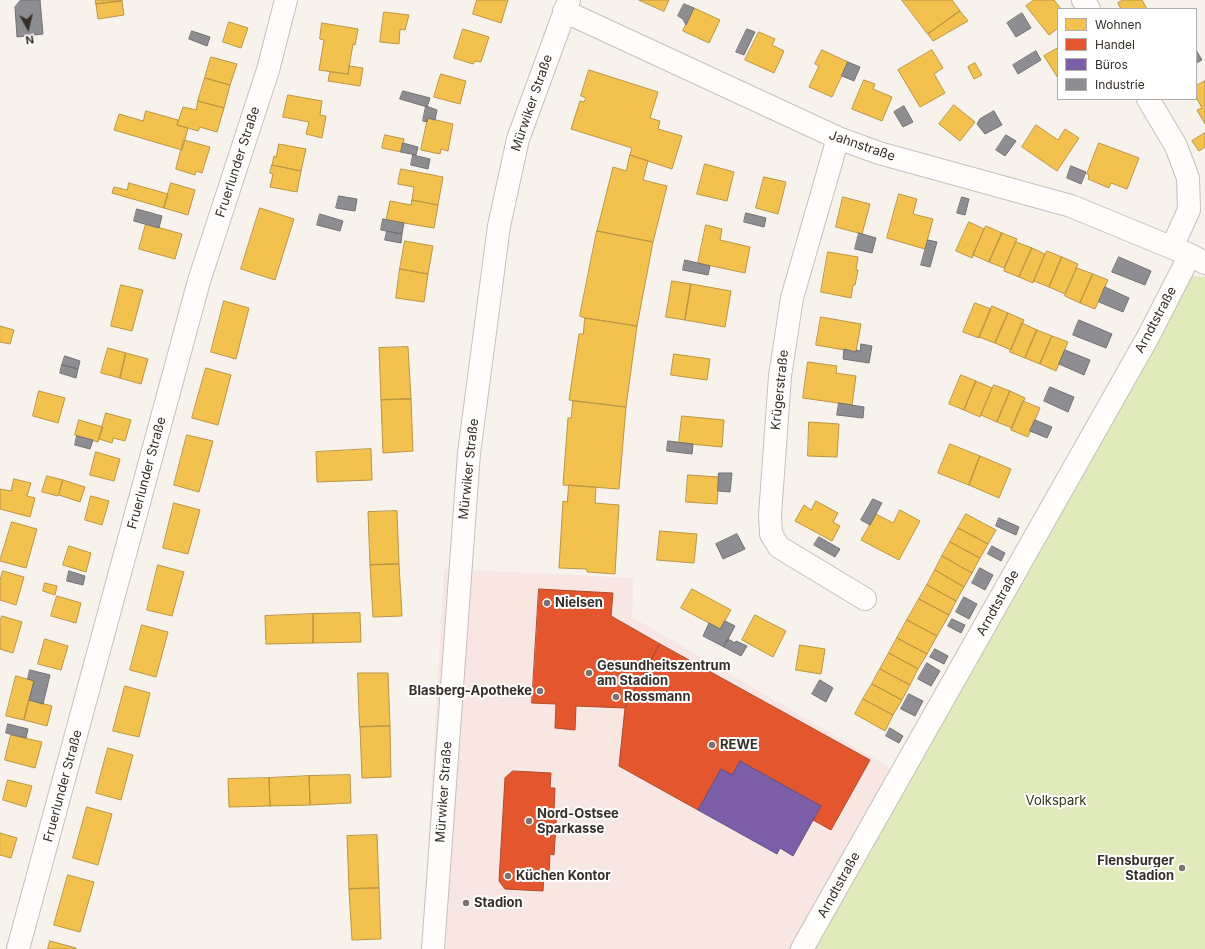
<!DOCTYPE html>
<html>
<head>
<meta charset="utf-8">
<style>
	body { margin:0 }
	#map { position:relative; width:1205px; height:949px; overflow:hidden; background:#f8f2ec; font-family:Inter,sans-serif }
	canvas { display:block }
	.legend { position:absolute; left:1057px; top:8px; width:140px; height:92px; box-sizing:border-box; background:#fff; border:1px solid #afaca9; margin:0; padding:5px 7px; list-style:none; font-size:12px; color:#362f28 }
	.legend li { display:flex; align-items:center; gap:8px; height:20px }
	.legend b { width:20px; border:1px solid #afaca9 }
	.north { position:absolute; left:8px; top:8px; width:40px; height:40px; -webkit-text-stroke:3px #fff; paint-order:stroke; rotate:172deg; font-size:11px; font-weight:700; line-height:16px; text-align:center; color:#362f28 }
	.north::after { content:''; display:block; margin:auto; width:14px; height:18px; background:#362f28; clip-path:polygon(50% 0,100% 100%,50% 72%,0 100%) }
</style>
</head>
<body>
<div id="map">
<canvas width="1205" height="949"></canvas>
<ul class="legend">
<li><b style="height:11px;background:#f2c14e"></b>Wohnen</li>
<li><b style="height:11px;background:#e4572e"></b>Handel</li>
<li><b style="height:11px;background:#7b5ea7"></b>Büros</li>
<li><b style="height:11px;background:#8d8d92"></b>Industrie</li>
</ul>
<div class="north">N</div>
</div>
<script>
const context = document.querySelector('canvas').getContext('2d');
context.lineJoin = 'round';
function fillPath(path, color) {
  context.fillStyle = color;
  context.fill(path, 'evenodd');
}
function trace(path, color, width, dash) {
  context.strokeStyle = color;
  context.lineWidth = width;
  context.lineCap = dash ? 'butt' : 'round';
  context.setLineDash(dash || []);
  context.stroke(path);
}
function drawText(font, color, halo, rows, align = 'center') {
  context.font = font + ' Inter,sans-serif';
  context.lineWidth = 4;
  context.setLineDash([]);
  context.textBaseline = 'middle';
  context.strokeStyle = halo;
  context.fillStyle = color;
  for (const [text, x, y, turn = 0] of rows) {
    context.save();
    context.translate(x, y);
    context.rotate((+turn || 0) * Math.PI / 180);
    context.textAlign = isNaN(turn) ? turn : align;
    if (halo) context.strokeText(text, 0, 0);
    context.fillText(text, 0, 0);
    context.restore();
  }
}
fillPath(new Path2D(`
	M444,569l190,9 -2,39 269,157 -100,175h-379z`), '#f8e6e3');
fillPath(new Path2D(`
	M1181,275l24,2v672h-404z`), '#e1eaba');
const homes = new Path2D(`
	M96,0h26v1l-26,3z
	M477,0h31l-7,23 -28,-9z
	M639,0h30l-5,11z
	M902,0h50l8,11 -32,23z
	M1034,0h20l7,9h-3v19l-9,7 -23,-29z
	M1123,0h19l5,9h-26l-3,-6z
	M122,1l2,14 -26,4 -2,-15z
	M694,8l26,12 -11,23 -26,-12z
	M960,11l8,10 -35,20 -5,-7z
	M384,12l25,3 -4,15 -5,-1 -1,15 -19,-2z
	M229,22l19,6 -7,20 -18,-6z
	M322,23l36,6 -3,16 -2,-1 -5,30 -29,-4 5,-30 -4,-1z
	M463,29l26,8 -8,25 -6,-1 -2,3 -19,-6z
	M759,32l16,7 -3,6 12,6 -10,22 -29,-13z
	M1058,48v30l-14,-22z
	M822,50l26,12 -16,35 -23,-10 10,-21 -4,-2z
	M932,50l11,18 -9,6 11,19 -25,14 -22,-37z
	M211,57l26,7 -7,21 -25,-7z
	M975,63l7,12 -8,4 -6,-12z
	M349,66l14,2 -3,18 -32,-5 2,-9 18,2z
	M589,70l69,22 -8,26 10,3 -2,8 24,7 -10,33 -42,-14 2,-7 -61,-19 9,-28 4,1 2,-4 -5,-2z
	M441,74l25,7 -6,23 -26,-7z
	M205,78l25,7 -6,23 -26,-7z
	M864,80l11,4 -2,5 19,8 -10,24 -30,-12z
	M1205,81v43l-8,-14 5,-2 -6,-11v-11z
	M288,95l34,6 -2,14 6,1 -4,22 -16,-4 3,-12 -26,-5z
	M198,101l26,7 -7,24 -17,-5 -2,4 -21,-6 6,-18 13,3z
	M954,105l21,17 -15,19 -21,-17z
	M146,111l32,9 -1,5 11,3 -6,22 -68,-20 5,-16 24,7z
	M428,118l25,6 -5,27 -7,-2 -1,5 -19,-4z
	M1036,125l22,15 7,-11 14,9 -22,33 -35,-24z
	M1205,133v14l-6,4 -7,-10z
	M385,135l19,4 -3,13 -19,-4z
	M184,140l26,7 -8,26 -6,-2 -1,4 -19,-6z
	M1099,143l40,15 -12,31 -16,-6 -2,5 -21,-9 1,-4 -2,-1z
	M279,144l27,5 -5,22 -29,-6 2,-9 2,1z
	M630,155l18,6 -5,19 24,6 -14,56 -56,-11 16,-64 13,4z
	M705,164l29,8 -7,29 -30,-7z
	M272,165l29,6 -4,21 -27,-5 3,-13 -3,-1z
	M401,169l42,8 -5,28 -26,-5 2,-13 -16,-3z
	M764,177l22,5 -8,32 -22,-6z
	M129,183l39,11 -4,14 -52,-15 2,-6 13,3z
	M171,183l24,7 -7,25 -24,-7z
	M899,194l18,5 -4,15 20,5 -8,30 -38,-11z
	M843,197l27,7 -8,30 -26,-7z
	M412,200l26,5 -4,23 -48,-8 4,-19 21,4z
	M260,208l34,11 -19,61 -34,-11z
	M969,222l15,7 -12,29 -16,-7z
	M146,224l36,10 -7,25 -36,-10z
	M706,225l16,4 -2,11 30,7 -5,26 -47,-10z
	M986,226l16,7 -13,29 -16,-7z
	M597,231l56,11 -16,84 -52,-8 -5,-2z
	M1002,233l15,6 -13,29 -15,-6z
	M405,241l28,5 -5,28 -28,-5z
	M1016,242l16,6 -13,29 -15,-6z
	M1032,248l13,6 -12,29 -14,-6z
	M1047,251l15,6 -13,30 -15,-6z
	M828,252l30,5 -2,13h2l-3,15h-2l-2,13 -30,-6z
	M1062,257l16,7 -13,30 -16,-7z
	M1077,268l16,6 -13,29 -15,-7z
	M400,269l28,5 -4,28 -28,-4z
	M1093,274l15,6 -13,29 -15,-6z
	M672,281l19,3 -6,36 -19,-3z
	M691,284l40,7 -6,36 -40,-7z
	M121,285l22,5 -11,41 -21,-5z
	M224,301l25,7 -13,51 -25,-7z
	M975,303l16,6 -12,29 -16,-6z
	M992,306l16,7 -13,30 -16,-6z
	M1008,313l16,7 -13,30 -16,-7z
	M821,317l40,7 -5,28 -40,-7z
	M585,318l52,8 -11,81 -57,-7 10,-66h4z
	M1022,323l15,7 -12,28 -15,-6z
	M0,326l14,4 -4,14 -10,-2z
	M1037,330l15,6 -12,28 -15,-6z
	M1052,336l16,6 -12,29 -16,-7z
	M408,347l3,52 -30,1 -2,-52z
	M108,348l18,5 -6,25 -19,-5z
	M126,353l22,6 -7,25 -21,-6z
	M674,354l36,5 -3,21 -36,-5z
	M808,362l29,4 -1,7 20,3 -4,29 -49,-7z
	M206,368l25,7 -13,50 -26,-7z
	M961,375l15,6 -12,29 -15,-6z
	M976,381l16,7 -12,29 -16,-7z
	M994,385l16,6 -13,31 -16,-7z
	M39,391l26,7 -7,25 -25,-7z
	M1010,391l15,7 -13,30 -15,-6z
	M411,399l2,52 -30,2 -2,-53z
	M573,401l53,6 -7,82 -56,-4 5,-67h3z
	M1023,401l17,7 -12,29 -17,-7z
	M106,413l25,7 -6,21 -12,-3 -1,5 -13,-4z
	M682,416l42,4 -2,27 -43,-4z
	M79,420l24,7 -5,15 -23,-7z
	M809,422l30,2 -2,33 -29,-1z
	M187,435l26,6 -14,51 -25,-7z
	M950,444l30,12 -11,29 -31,-12z
	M371,449l1,31 -55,2 -1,-30z
	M96,452l24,7 -6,22 -24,-6z
	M980,456l31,13 -12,29 -30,-13z
	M688,475l31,2 -2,27 -31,-2z
	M47,476l16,4 -5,16 -16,-4z
	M14,479l17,4 -4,13 8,2 -5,19 -30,-8v-20l11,2z
	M63,480l22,7 -5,15 -21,-7z
	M569,485l27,2 -1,16 24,2 -4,69 -28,-2v-3l-28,-1 4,-67 4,1z
	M91,496l18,5 -7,24 -17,-5z
	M816,501l22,12 -5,9 7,4 -8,15 -37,-20 9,-16 7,5z
	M174,503l26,7 -12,44 -25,-6z
	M900,510l20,11 -21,39 -38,-20 15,-26 17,9z
	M397,511l2,53 -29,1 -2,-53z
	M966,514l30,16 -8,14 -30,-16z
	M12,522l25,7 -11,39 -26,-7z
	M958,528l30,16 -8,14 -30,-16z
	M660,531l37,3 -3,29 -37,-3z
	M950,542l30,16 -8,15 -30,-17z
	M69,546l22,7 -5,19 -23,-7z
	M942,556l30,17 -8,14 -29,-17z
	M399,564l3,52 -29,1 -3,-52z
	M158,565l26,7 -12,44 -25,-6z
	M935,570l29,17 -8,14 -29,-16z
	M3,571l21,6 -8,28 -16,-5v-19z
	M45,583l12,3 -2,9 -12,-4z
	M927,585l29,16 -7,14 -30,-16z
	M692,589l39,21 -11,19 -39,-21z
	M57,596l24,7 -5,20 -25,-7z
	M919,599l30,16 -12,21 -30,-16z
	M360,613l1,29 -48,1v-29z
	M313,614v29l-47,1 -1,-28z
	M755,615l31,16 -13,26 -31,-17z
	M2,616l20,6 -9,31 -13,-4v-27z
	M907,620l30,16 -10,18 -30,-16z
	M142,625l26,7 -12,45 -26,-7z
	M897,638l30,16 -9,15 -29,-16z
	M45,639l23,7 -7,24 -23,-6z
	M800,645l25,4 -4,25 -25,-4z
	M889,653l29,16 -8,16 -30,-16z
	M880,669l30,16 -8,15 -30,-16z
	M358,673h30l2,53 -30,1z
	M16,676l18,5 -10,39 -18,-4z
	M872,684l30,16 -9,15 -30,-16z
	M125,686l25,7 -11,44 -26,-6z
	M863,699l30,16 -8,16 -30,-17z
	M29,700l23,6 -5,20 -23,-6z
	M390,726l1,51 -29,1 -2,-51z
	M11,735l31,7 -7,26 -30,-8z
	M108,748l25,7 -12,45 -25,-7z
	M350,775l1,28 -41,2 -1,-29z
	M309,776l1,29 -40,1 -1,-28z
	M269,778l1,28 -41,1 -1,-28z
	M8,780l24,6 -6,21 -23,-7z
	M87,807l25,7 -14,51 -25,-7z
	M0,833l17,5 -6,20 -11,-3z
	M377,835l2,53 -30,1 -2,-53z
	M68,875l26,7 -14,50 -26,-7z
	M379,888l2,51 -29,1 -3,-51z
	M50,941l26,7v1h-28z`);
fillPath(homes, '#f2c14e');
trace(homes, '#ba9543', 1);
const shops = new Path2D(`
	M539,589l74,4 -2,23 49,28 -35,64 -49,-2 -1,24 -20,-2 1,-24 -24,-1z
	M660,644l210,116 -39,70 -18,-10 8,-14 -81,-45 -8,14 -11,-6 -23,41 -79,-44 6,-58z
	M513,771l38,2 -1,15h5l-1,22h3l-3,45 -4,-1 -1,20h-5l-1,17 -38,-2 -6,-8 6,-103z`);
fillPath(shops, '#e4572e');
trace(shops, '#b04b2c', 1);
const offices = new Path2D(`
	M740,761l81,45 -28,50 -13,-8 -3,6 -79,-44 23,-41 11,6z`);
fillPath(offices, '#7b5ea7');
trace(offices, '#665081', 1);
const industry = new Path2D(`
	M21,0h19l3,34 -26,3 -2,-30z
	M684,4l10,4 -8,17 -3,-6 -5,-3z
	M1022,13l9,15 -15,9 -9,-14z
	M747,29l8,3 -11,23 -8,-3z
	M192,31l18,6 -3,9 -18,-7z
	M1196,50l6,10 -6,3z
	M1036,51l5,9 -23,14 -5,-9z
	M848,62l12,5 -6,14 -12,-5z
	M403,91l27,7 -3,9 -27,-8z
	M426,106l11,4 -2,10 -7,-2 -1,4 -4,-1z
	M904,106l9,16 -10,5 -9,-15z
	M994,111l8,14 -17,9 -8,-10 3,-5z
	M1006,135l10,6 -11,15 -9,-6z
	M403,143l15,4 -2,8 -15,-3z
	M413,155l17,4 -2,10 -17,-4z
	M1071,166l15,6 -5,12 -14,-6z
	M339,196l18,3 -2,12 -19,-3z
	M962,197l7,2 -4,16 -8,-2z
	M137,209l25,7 -3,12 -25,-7z
	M746,213l20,5 -2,9 -20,-5z
	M320,214l23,7 -3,10 -23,-6z
	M383,219l21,4 -2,11 -21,-4z
	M387,231l15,3 -1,9 -16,-3z
	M859,233l17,5 -4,15 -17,-4z
	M928,240l9,2 -7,25 -9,-2z
	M1119,257l32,14 -6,14 -33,-13z
	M685,260l25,6 -2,9 -25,-5z
	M1105,287l24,11 -6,14 -24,-10z
	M1079,320l33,14 -6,14 -33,-13z
	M861,344l11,2 -3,17 -26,-4 1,-10 12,3v-2l4,1z
	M1065,350l25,10 -6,15 -25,-11z
	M65,356l15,5 -2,8 -16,-4z
	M62,365l16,4 -2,9 -16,-5z
	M1050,387l24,10 -6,15 -24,-11z
	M839,403l25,4 -1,11 -26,-3z
	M1035,420l17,7 -5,11 -17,-7z
	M77,436l16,4 -3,9 -15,-4z
	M668,441l25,3 -1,10 -25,-3z
	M719,473h13l-2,19 -12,-1z
	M873,499l9,4 -12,22 -9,-5z
	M999,518l20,9 -3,8 -20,-9z
	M737,534l8,15 -22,10 -7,-15z
	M819,537l21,12 -5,8 -21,-12z
	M992,546l13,7 -4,8 -13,-7z
	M980,568l13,7 -8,15 -13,-7z
	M69,571l16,5 -2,9 -16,-4z
	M964,597l13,7 -8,15 -13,-7z
	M952,619l13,6 -4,8 -13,-7z
	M725,621l10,5 -11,21 -21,-11 6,-13 11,6z
	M728,639l7,4 1,-2 11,5 -6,10 -17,-9z
	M935,649l13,7 -4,8 -14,-7z
	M927,663l13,8 -9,15 -13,-7z
	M30,670l20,5 -7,29 -14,-4 5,-19 -6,-2z
	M820,680l13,8 -7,14 -14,-8z
	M909,694l14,7 -8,15 -14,-7z
	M8,724l20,5 -2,9 -20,-5z
	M890,728l13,8 -4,7 -13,-7z`);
fillPath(industry, '#8d8d92');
trace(industry, '#737172', 1);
const street = new Path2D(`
	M1083,0l6,9
	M564,11l274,127 41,15 192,53 119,49 15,8
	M1148,99l28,47 12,32 1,32 -17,37
	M838,138l-46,160 -12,78 -10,139 1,19 8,13 86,52
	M18,949l181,-668 69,-211 18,-70
	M802,949l346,-612 42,-82`);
const secondary = new Path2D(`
	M433,949l36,-496 30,-227 19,-87 51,-139`);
trace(street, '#c5c0b9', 24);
trace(secondary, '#c5c0b9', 24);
trace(street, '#fefdfc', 22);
trace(secondary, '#fefdfc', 22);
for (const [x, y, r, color] of [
	[547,603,4,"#7a736d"],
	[589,673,4,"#7a736d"],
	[540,691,4,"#7a736d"],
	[616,697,4,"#7a736d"],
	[712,745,4,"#7a736d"],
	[529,821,4,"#7a736d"],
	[1182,868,4,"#7a736d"],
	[508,876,4,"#7a736d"],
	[466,903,4,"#7a736d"]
]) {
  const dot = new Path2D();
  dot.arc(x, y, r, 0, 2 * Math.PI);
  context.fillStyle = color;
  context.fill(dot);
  trace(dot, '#fff', 1.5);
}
drawText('13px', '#362f28', '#fff', [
	["Mürwiker Straße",532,103,-71],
	["Jahnstraße",862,146,19],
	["Fruerlunder Straße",238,162,-72],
	["Arndtstraße",1156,320,-62],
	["Krügerstraße",780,390,-84],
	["Mürwiker Straße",469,469,-84],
	["Fruerlunder Straße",147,473,-75],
	["Arndtstraße",998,603,-61],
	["Fruerlunder Straße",63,786,-75],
	["Mürwiker Straße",444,792,-86],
	["Arndtstraße",839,885,-61]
]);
drawText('bold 13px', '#362f28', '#fff', [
	["Nielsen",555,603],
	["Gesundheitszentrum",597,666],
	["am Stadion",597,681],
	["Blasberg-Apotheke",532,691,"right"],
	["Rossmann",624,697],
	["REWE",720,745],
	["Nord-Ostsee",537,814],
	["Sparkasse",537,829],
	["Flensburger",1174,861,"right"],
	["Stadion",1174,876,"right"],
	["Küchen Kontor",516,876],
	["Stadion",474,903]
], 'left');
drawText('13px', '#2e3713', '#fff', [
	["Volkspark",1056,801]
]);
</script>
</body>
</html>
